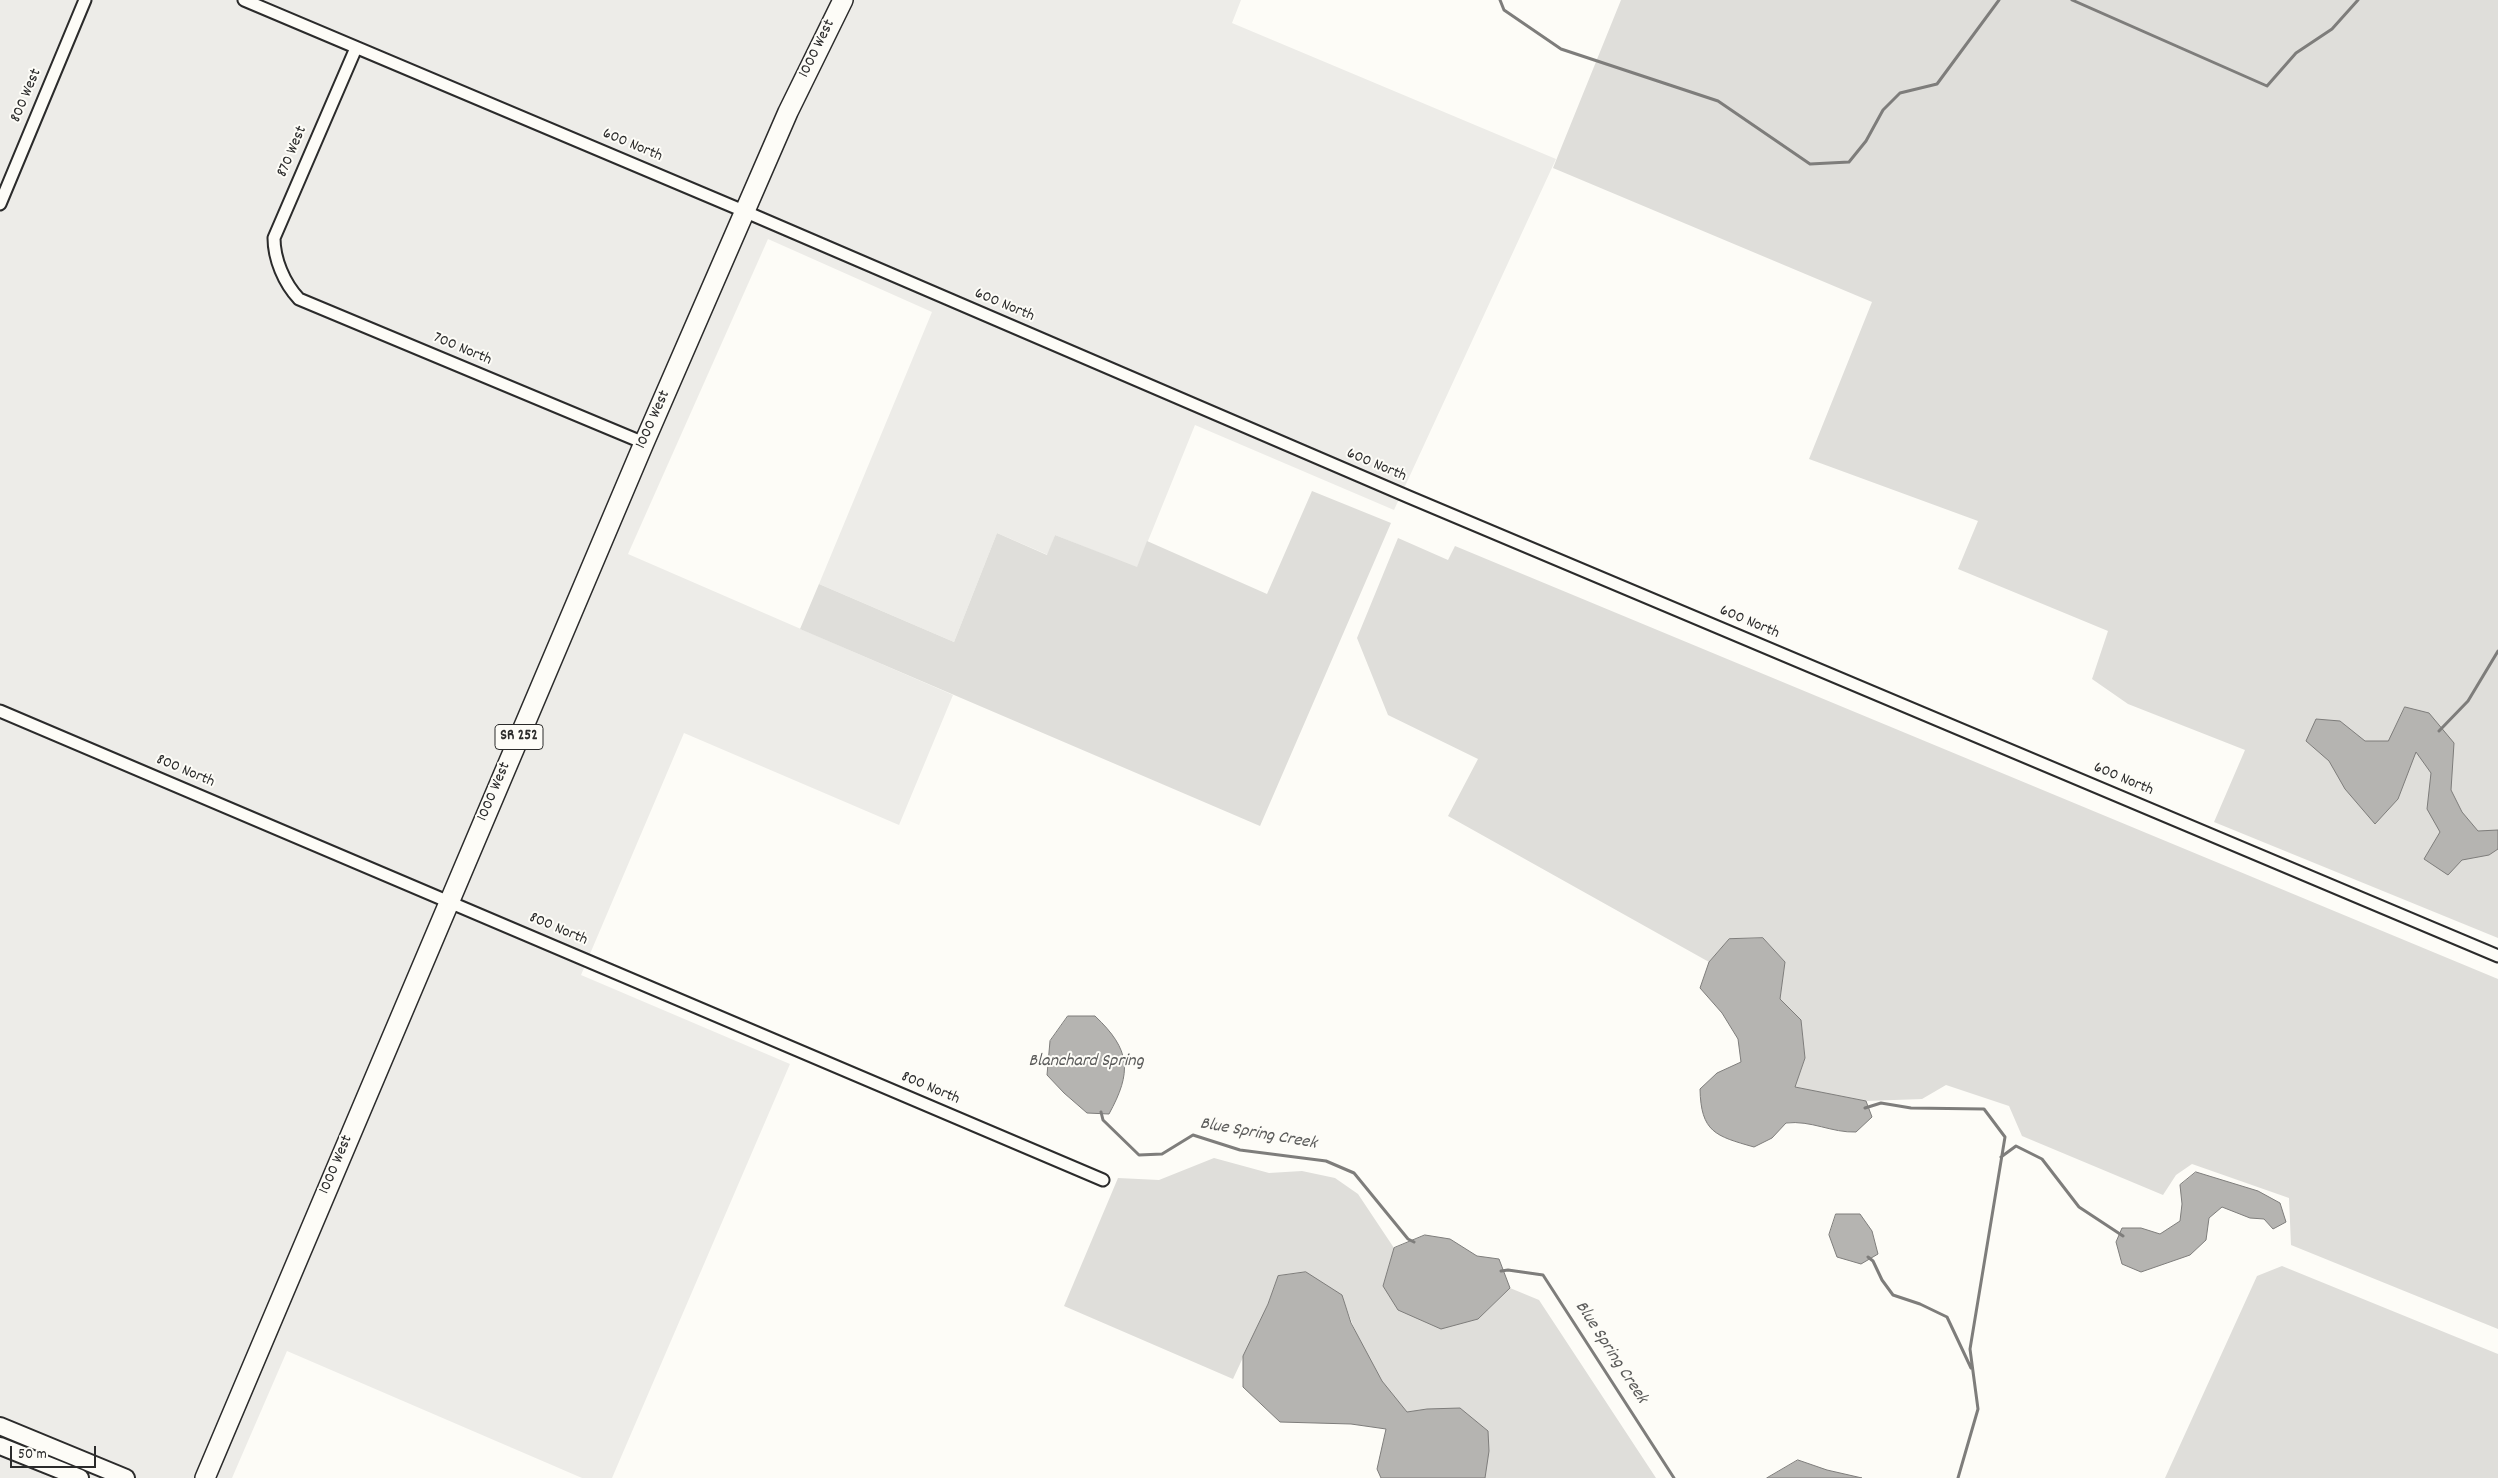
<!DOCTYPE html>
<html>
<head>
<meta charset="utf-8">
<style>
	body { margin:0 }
	#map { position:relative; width:2498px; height:1478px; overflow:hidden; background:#fdfcf7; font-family:Dekko,sans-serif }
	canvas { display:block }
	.scale { position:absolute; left:10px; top:1446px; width:86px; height:22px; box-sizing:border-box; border:2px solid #2b2b2b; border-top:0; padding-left:6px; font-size:15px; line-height:18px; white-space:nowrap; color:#2b2b2b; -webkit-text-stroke:4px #fdfcf7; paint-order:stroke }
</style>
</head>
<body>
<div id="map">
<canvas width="2498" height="1478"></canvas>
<div class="scale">50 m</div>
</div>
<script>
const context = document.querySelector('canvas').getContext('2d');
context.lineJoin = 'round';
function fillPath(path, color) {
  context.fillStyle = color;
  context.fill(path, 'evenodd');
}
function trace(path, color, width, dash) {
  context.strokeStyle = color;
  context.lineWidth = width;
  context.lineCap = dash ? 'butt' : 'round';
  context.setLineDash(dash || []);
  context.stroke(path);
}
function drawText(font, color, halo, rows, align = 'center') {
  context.font = font + ' Dekko,sans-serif';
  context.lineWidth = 4;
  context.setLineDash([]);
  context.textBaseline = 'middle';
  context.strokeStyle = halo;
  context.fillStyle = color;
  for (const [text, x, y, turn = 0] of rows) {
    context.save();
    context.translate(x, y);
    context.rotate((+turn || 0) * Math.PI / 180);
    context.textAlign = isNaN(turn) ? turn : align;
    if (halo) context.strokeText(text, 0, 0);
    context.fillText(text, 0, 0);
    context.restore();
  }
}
fillPath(new Path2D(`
	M0,0h1241l-9,23 324,136 -162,351 -199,-85 -58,143 -82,-33 -7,20 -51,-22 -43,109 -135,-58 113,-272 -164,-73 -140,315 325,141 -54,130 -215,-92 -103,242 209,89 -178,414h-30l-295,-127 -55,127h-232z`), '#edece8');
fillPath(new Path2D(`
	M1621,0h877v938l-284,-116 31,-72 -117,-46 -36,-25 16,-48 -150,-62 20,-48 -169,-62 63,-157 -319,-134z
	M1312,491l79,32 -131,303 -460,-197 19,-45 135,58 43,-109 50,22 8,-20 82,32 10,-26 120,53z
	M1398,538l50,22 7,-14 1043,433v350l-207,-84 -2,-47 -97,-34 -16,11 -13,20 -141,-59 -13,-30 -63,-21 -24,14 -56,2 -71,-14 10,-29 -4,-38 -21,-21 5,-37 -22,-24 -34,1 -20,23 -261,-146 30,-57 -90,-44 -31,-77z
	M1214,1158l55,15 33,-2 33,7 23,16 36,54 -11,38 95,33 32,-31 29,12 117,178h-171l-58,-69 -20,4c-29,-31 -52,-77 -65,-118l-64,-19 -10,28 -35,75 -169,-73 54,-128 41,2z
	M2282,1266l216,88v124h-333l92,-202z`), '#dfdeda');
const water = new Path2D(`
	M2405,707l24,6 25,30 -3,47 11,22 16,19 20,-1v19l-9,6 -27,5 -14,15 -24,-16 16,-27 -13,-23 4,-36 -15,-21 -18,47 -23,25 -30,-35 -16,-28 -23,-20 10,-22 24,2 25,20h23z
	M1763,938l22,24 -5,37 21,21 4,38 -10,29 71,14 6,16 -16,15c-24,1 -45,-12 -70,-9l-14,15 -18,9c-39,-11 -53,-15 -54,-58l17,-16 24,-11 -3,-23 -16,-26 -22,-25 9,-26 20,-23z
	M1068,1016h27c36,34 37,56 14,98l-22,-1 -23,-20 -17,-18 3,-34z
	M2196,1172l62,19 22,12 6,19 -13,7 -9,-10 -14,-1 -28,-11 -13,11 -3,22 -16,15 -49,17 -19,-8 -6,-22 6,-14h19l19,6 20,-13 2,-17 -2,-19z
	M1836,1214h24l12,17 6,23 -17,10 -24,-7 -8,-22z
	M1425,1235l25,4 27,17 22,3 11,29 -32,31 -37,10 -43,-19 -15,-24 11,-38z
	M1306,1272l36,23 9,28 31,58 25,31 20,-3 33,-1 28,23 1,20 -4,27h-104l-4,-9 9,-40 -35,-5 -71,-2 -37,-35v-31l25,-52 10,-28z
	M1798,1460l29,10 35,8h-95z`);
fillPath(water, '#b5b4b1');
trace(water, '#7e7d7b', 1);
trace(new Path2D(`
	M1500,0l4,10 57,39 157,52 92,63 39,-2 17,-21 17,-31 17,-17 37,-9 62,-84
	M2072,0l195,86 29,-33 36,-24 26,-29
	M2439,731l29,-30 30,-50
	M1865,1108l16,-5 30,5 73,1 21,28 -35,212 8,60 -20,69
	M1101,1112l2,8 36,35 23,-1 31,-19 47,15 86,11 28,12 54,66 6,3
	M2001,1157l15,-11 26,13 37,48 44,29
	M1868,1257l5,4 9,19 11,15 27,9 27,13 24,51
	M1501,1271l7,-1 35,5 131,203`), '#7e7d7b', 3);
const street = new Path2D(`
	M244,0l502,212 663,285 1089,459
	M356,48l-82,190c0,21 10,45 25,61l345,144
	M0,204l85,-204
	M0,711l1103,469`);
const secondary = new Path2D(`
	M0,1426l126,52
	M0,1446l80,32`);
const primary = new Path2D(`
	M205,1478l439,-1035 144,-331 55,-112`);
trace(street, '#2b2b2b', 15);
trace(secondary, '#2b2b2b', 20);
trace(primary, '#2b2b2b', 22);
trace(street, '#fdfcf7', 11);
trace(secondary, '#fdfcf7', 16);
trace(primary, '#fdfcf7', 19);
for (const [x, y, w] of [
	[519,737,48]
]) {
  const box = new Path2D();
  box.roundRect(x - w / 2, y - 12.5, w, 25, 4);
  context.fillStyle = '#fdfcf7';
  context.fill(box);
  trace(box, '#2b2b2b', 1);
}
drawText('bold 15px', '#2b2b2b', null, [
	["SR 252",519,737]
]);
drawText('16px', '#2b2b2b', '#fdfcf7', [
	["1000 West",818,49,-64],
	["800 West",27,96,-67],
	["600 North",632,146,23],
	["870 West",293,152,-67],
	["600 North",1004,306,23],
	["700 North",462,350,23],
	["1000 West",654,420,-66],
	["600 North",1376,466,23],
	["600 North",1749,623,23],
	["800 North",185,772,23],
	["600 North",2123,780,23],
	["1000 West",495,792,-67],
	["800 North",558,930,23],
	["800 North",930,1089,23],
	["1000 West",337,1165,-67]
]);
drawText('italic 18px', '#5b5b5a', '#fdfcf7', [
	["Blanchard Spring",1086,1063],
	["Blue Spring Creek",1258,1135,10],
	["Blue Spring Creek",1610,1353,57]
]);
</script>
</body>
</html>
